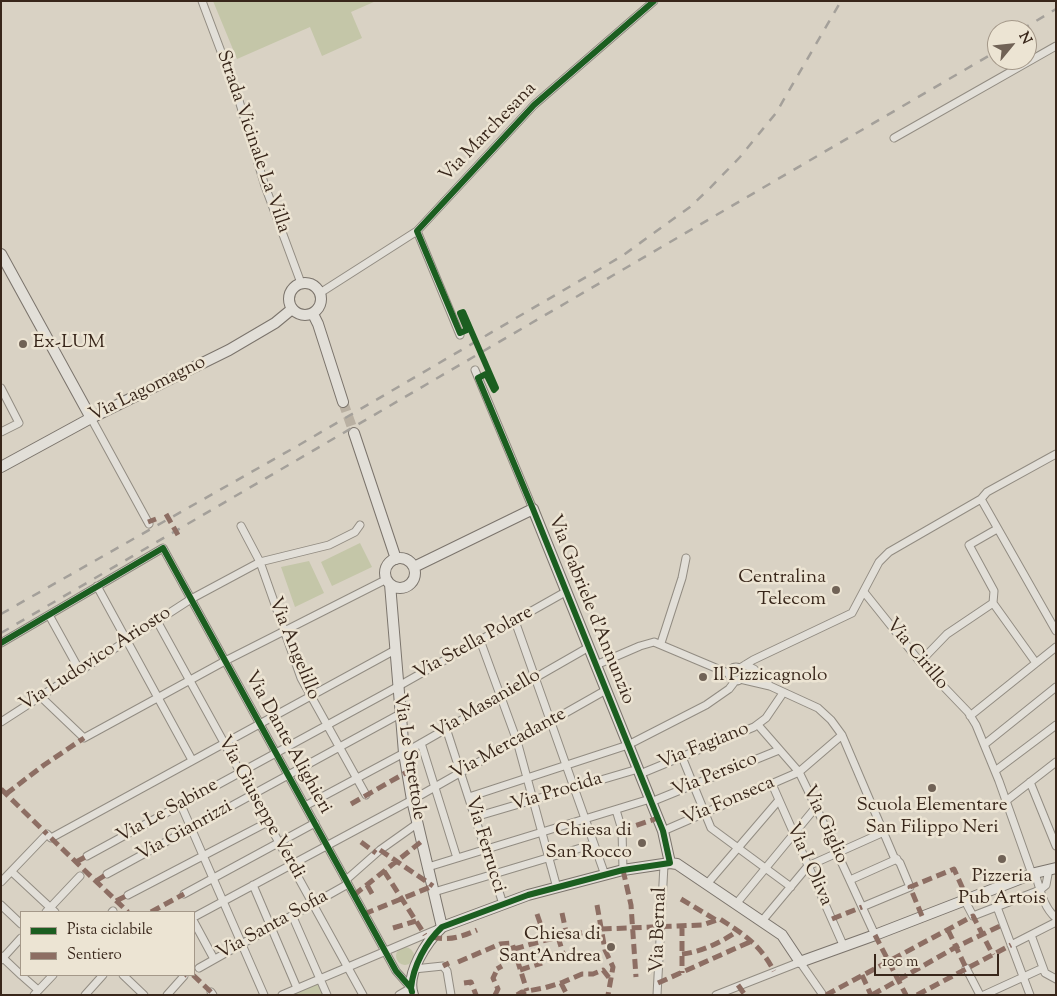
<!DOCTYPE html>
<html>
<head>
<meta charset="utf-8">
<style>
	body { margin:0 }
	#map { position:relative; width:1057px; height:996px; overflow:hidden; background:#d9d2c4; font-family:"Sorts Mill Goudy",serif }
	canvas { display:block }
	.frame { position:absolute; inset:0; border:2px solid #38261a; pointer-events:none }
	.legend { position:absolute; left:20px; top:911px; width:175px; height:65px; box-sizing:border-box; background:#ece4d3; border:1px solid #a49889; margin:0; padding:6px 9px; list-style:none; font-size:15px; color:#38261a }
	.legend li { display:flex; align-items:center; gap:10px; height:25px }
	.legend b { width:25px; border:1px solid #a49889 }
	.north { position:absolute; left:987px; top:20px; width:50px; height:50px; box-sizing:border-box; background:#ece4d3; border:1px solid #a49889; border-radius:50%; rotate:62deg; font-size:14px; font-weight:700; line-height:20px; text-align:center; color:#38261a }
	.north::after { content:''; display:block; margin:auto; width:18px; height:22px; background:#706256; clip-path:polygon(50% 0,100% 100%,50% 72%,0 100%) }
	.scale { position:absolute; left:874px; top:954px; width:125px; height:22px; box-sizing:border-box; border:2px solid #38261a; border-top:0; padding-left:6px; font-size:15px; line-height:18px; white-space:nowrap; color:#38261a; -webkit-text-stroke:4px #ece4d3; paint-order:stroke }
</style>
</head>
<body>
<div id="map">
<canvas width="1057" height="996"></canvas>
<div class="frame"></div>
<ul class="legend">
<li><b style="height:6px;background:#1b5e20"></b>Pista ciclabile</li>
<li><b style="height:6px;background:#8d6e63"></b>Sentiero</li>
</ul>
<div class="north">N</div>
<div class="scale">100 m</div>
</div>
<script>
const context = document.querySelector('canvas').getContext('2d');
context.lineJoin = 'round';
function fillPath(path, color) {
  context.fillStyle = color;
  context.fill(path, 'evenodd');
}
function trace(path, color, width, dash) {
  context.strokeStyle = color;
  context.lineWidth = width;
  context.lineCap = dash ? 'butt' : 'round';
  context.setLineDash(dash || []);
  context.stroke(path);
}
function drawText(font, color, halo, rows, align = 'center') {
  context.font = font + ' "Sorts Mill Goudy",serif';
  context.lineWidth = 5;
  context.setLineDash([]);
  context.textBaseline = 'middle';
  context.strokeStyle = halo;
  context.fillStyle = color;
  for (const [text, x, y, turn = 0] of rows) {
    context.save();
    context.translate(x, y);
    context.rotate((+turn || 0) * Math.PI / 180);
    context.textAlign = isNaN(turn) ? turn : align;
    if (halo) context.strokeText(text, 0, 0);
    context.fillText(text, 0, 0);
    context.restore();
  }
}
fillPath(new Path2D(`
	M213,1h163l-25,11 11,26 -40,18 -12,-29 -73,32z
	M360,543l12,24 -40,19 -11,-24z
	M309,561l15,32 -29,14 -14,-40z
	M396 956a9 9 0 1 1 18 0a9 9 0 1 1-18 0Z
	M319,982l5,13h-32l2,-2z`), '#c4c6a8');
trace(new Path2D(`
	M343,402l11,31`), '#b9b0a2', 10, [10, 5]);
const minor = new Path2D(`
	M202,1l35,93 28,92 36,97
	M894,138l162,-92
	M417,231l43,104
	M320,293l97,-62 117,-126 120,-104
	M475,370l58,139
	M1,388l18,35 -18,9
	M91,418l58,106
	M981,499l75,132
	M241,526l19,36 41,116 65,117
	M997,529l-28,16 25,46 -1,12 43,60
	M97,586l95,174
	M864,592l56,70 48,50 8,13 23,56 33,93
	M49,615l31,56
	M157,621l206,374
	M515,621l90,254
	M480,640l37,101 40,147
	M1,643l162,-95 233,423 15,17 -12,7
	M661,643l21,-65 4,-20
	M920,662l27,-28 46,-31
	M596,665l44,-19 14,-4 76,32
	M729 674a7 7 0 1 1 14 0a7 7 0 1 1-14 0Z
	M740,668l13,-8 99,-47 27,-51 10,-10 92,-53 6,-7 69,-38
	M740,679l30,7 -16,-17 -9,-4
	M770,686l48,22 13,12 11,15 52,122 6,6 10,24 -48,20
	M40,696l44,42 141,-77 162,-82
	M970,716l86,-69
	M1,722l190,-123 69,-37 69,-17 26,-13 5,-7
	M758,725l41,47 17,35 59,128
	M446,728l57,176
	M421,743l36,115
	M985,744l71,-57
	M682,757l29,71 80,59
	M995,771l61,-46
	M640,774l114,-47 12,-9 17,-25
	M1030,782l26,64
	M772,784l72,163
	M469,797l159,-52 78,-40 23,-16 7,-9
	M1006,801l50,-39
	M651,802l128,-52
	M181,805l83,190
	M305,806l99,-53 185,-106
	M616,810l6,20 1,40
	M475,817l163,-48
	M663,831l136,-59 43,-37
	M87,856l310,-169 170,-96
	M428,867l222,-68
	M12,872l43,40
	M1035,873c5,16 8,34 21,45
	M107,874l293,-160
	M346,880l34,-30 38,-27
	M850,880l47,-21
	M1,882l46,-48 4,4 344,-188
	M707,884l72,-84
	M253,885l44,103
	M434,892l160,-48
	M184,894l131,-71
	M128,895l140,-73
	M964,899l9,17 67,-26 6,-5 3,-16
	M736,904l80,-97
	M1,905l20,19
	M997,907l33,88
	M46,912l34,-36
	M112,912l1,-1
	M292,915l35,80
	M194,917l218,-117 194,-110
	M762,921l46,-55 76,-34
	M194,922l20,37
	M1031,935l14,38 11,6
	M1011,945l45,-23
	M1,956l20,19
	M1,960l20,-22
	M199,968l149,-84
	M966,968l14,27
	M414,969l29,-3 4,5 4,24
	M21,975l17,15
	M123,975l21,20
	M211,992l2,3
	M34,995l19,-20
	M85,995l18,-20
	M167,995l17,-19
	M282,995l156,-66
	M657,995l7,-130
	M716,995l84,-33 23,33
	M984,995l59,-27`);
const secondary = new Path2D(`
	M1,254l90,164
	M289 299a16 16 0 1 1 32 0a16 16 0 1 1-32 0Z
	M313,314l5,10 25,78
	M354,433l42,126
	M1,467l90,-49 138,-68 46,-27 17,-14
	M385 573a15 15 0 1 1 30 0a15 15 0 1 1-30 0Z
	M414,567l119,-58 130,322 7,32
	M390,584l14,169 8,47 30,127
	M413,995c-8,-21 14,-54 29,-68l86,-32 95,-25 47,-7 7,1 105,71 18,27 75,-27 160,-62 21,-5`);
trace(minor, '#928c82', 9);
trace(secondary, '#7b746c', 12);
trace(minor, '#e2dfd8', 7);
trace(secondary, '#e2dfd8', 10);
trace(new Path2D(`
	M1021,30l35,-21
	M1,614l298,-169 323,-189 68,-49 20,-19 30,-31 36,-44 65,-112
	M1,633l996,-582`), '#a4a09a', 2.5, [9, 9]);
trace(new Path2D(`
	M166,514l12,21
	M148,522l8,-3
	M1,789l46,45
	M6,794l38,-29 40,-27
	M351,804l56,-32
	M622,830l36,-12
	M51,838l77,74
	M361,842l15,11
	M380,850l53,36
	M76,862l11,-6
	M623,870l8,35 5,72
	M384,871l41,64
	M96,881l11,-7
	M367,885l7,12
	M354,895l68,-54
	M681,899l35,21
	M116,901l12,-6
	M597,905l8,45 8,17 -5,28
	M151,912l33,-18
	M562,913l5,23
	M364,914l69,-28
	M537,914l9,26
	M922,916l-12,-29 44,-18 13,29
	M832,919l30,-12
	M682,926v47
	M393,928l23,-7
	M948,930l18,38
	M875,935l31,60
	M432,937c17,4 29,0 45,-7
	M558,937l8,26
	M514,949l32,-9 55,-11 101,-4 18,-6c25,16 40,26 54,52
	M682,954c20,-2 39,-12 56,-23
	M458,962l42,-18 12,-1 15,48
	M443,966l6,-3
	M520,970l22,-7
	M193,975l18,17
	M862,975l9,20
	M184,976l1,-1
	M464,983l7,-1 5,13
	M561,983l6,12
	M658,983l94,-42
	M738,985l7,10
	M495,995l3,-6 -5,-11 3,-6 -1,-2 7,-4
	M517,995l5,-3 22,-4 17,-5 21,-9h11l10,-4 7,9
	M826,995l147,-79 20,39
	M872,995l84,-48 48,-23
	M917,995l94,-50`), '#8d6e63', 5, [10, 5]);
trace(new Path2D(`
	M1,643l162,-95 233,423 15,17 1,4
	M411,988c2,-22 15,-46 31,-61l86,-32 95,-25 47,-7 -7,-32 -130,-322 -55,-131 8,-4 8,16 2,-2 -33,-76 -3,1 7,17 -7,3 -43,-102 117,-126 120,-104`), '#1b5e20', 6);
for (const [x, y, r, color] of [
	[23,344,5,"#706256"],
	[836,590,5,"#706256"],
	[703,677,5,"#706256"],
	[932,788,5,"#706256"],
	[642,843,5,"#706256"],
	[1002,859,5,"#706256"],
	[611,947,5,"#706256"]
]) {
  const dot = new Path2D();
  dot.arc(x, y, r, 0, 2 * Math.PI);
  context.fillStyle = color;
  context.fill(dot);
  trace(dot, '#ece4d3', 2);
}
drawText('19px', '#38261a', '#ece4d3', [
	["Via Marchesana",489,133,-46],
	["Strada Vicinale La Villa",252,142,71],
	["Via Lagomagno",148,390,-26],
	["Via Gabriele d'Annunzio",590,610,68],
	["Via Stella Polare",474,644,-29],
	["Via Angelillo",293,649,68],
	["Via Cirillo",916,655,50],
	["Via Ludovico Ariosto",96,660,-33],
	["Via Masaniello",487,705,-30],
	["Via Dante Alighieri",287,743,61],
	["Via Mercadante",509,745,-29],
	["Via Fagiano",704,747,-22],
	["Via Le Strettole",408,757,81],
	["Via Persico",715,776,-22],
	["Via Procida",557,793,-17],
	["Via Fonseca",729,802,-23],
	["Via Giuseppe Verdi",260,808,61],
	["Via Le Sabine",168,812,-29],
	["Via Giglio",824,825,65],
	["Via Gianrizzi",185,832,-29],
	["Via Ferrucci",484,845,73],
	["Via I Oliva",808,865,66],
	["Via Santa Sofia",273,926,-29],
	["Via Bernal",660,930,-88]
]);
drawText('19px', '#38261a', '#ece4d3', [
	["Ex-LUM",33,344,"left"],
	["Centralina",826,579],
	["Telecom",826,601],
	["Il Pizzicagnolo",713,677,"left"],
	["Scuola Elementare",932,807,"center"],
	["San Filippo Neri",932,829,"center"],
	["Chiesa di",632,832],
	["San Rocco",632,854],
	["Pizzeria",1002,878,"center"],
	["Pub Artois",1002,900,"center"],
	["Chiesa di",601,936],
	["Sant'Andrea",601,958]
], 'right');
</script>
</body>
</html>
